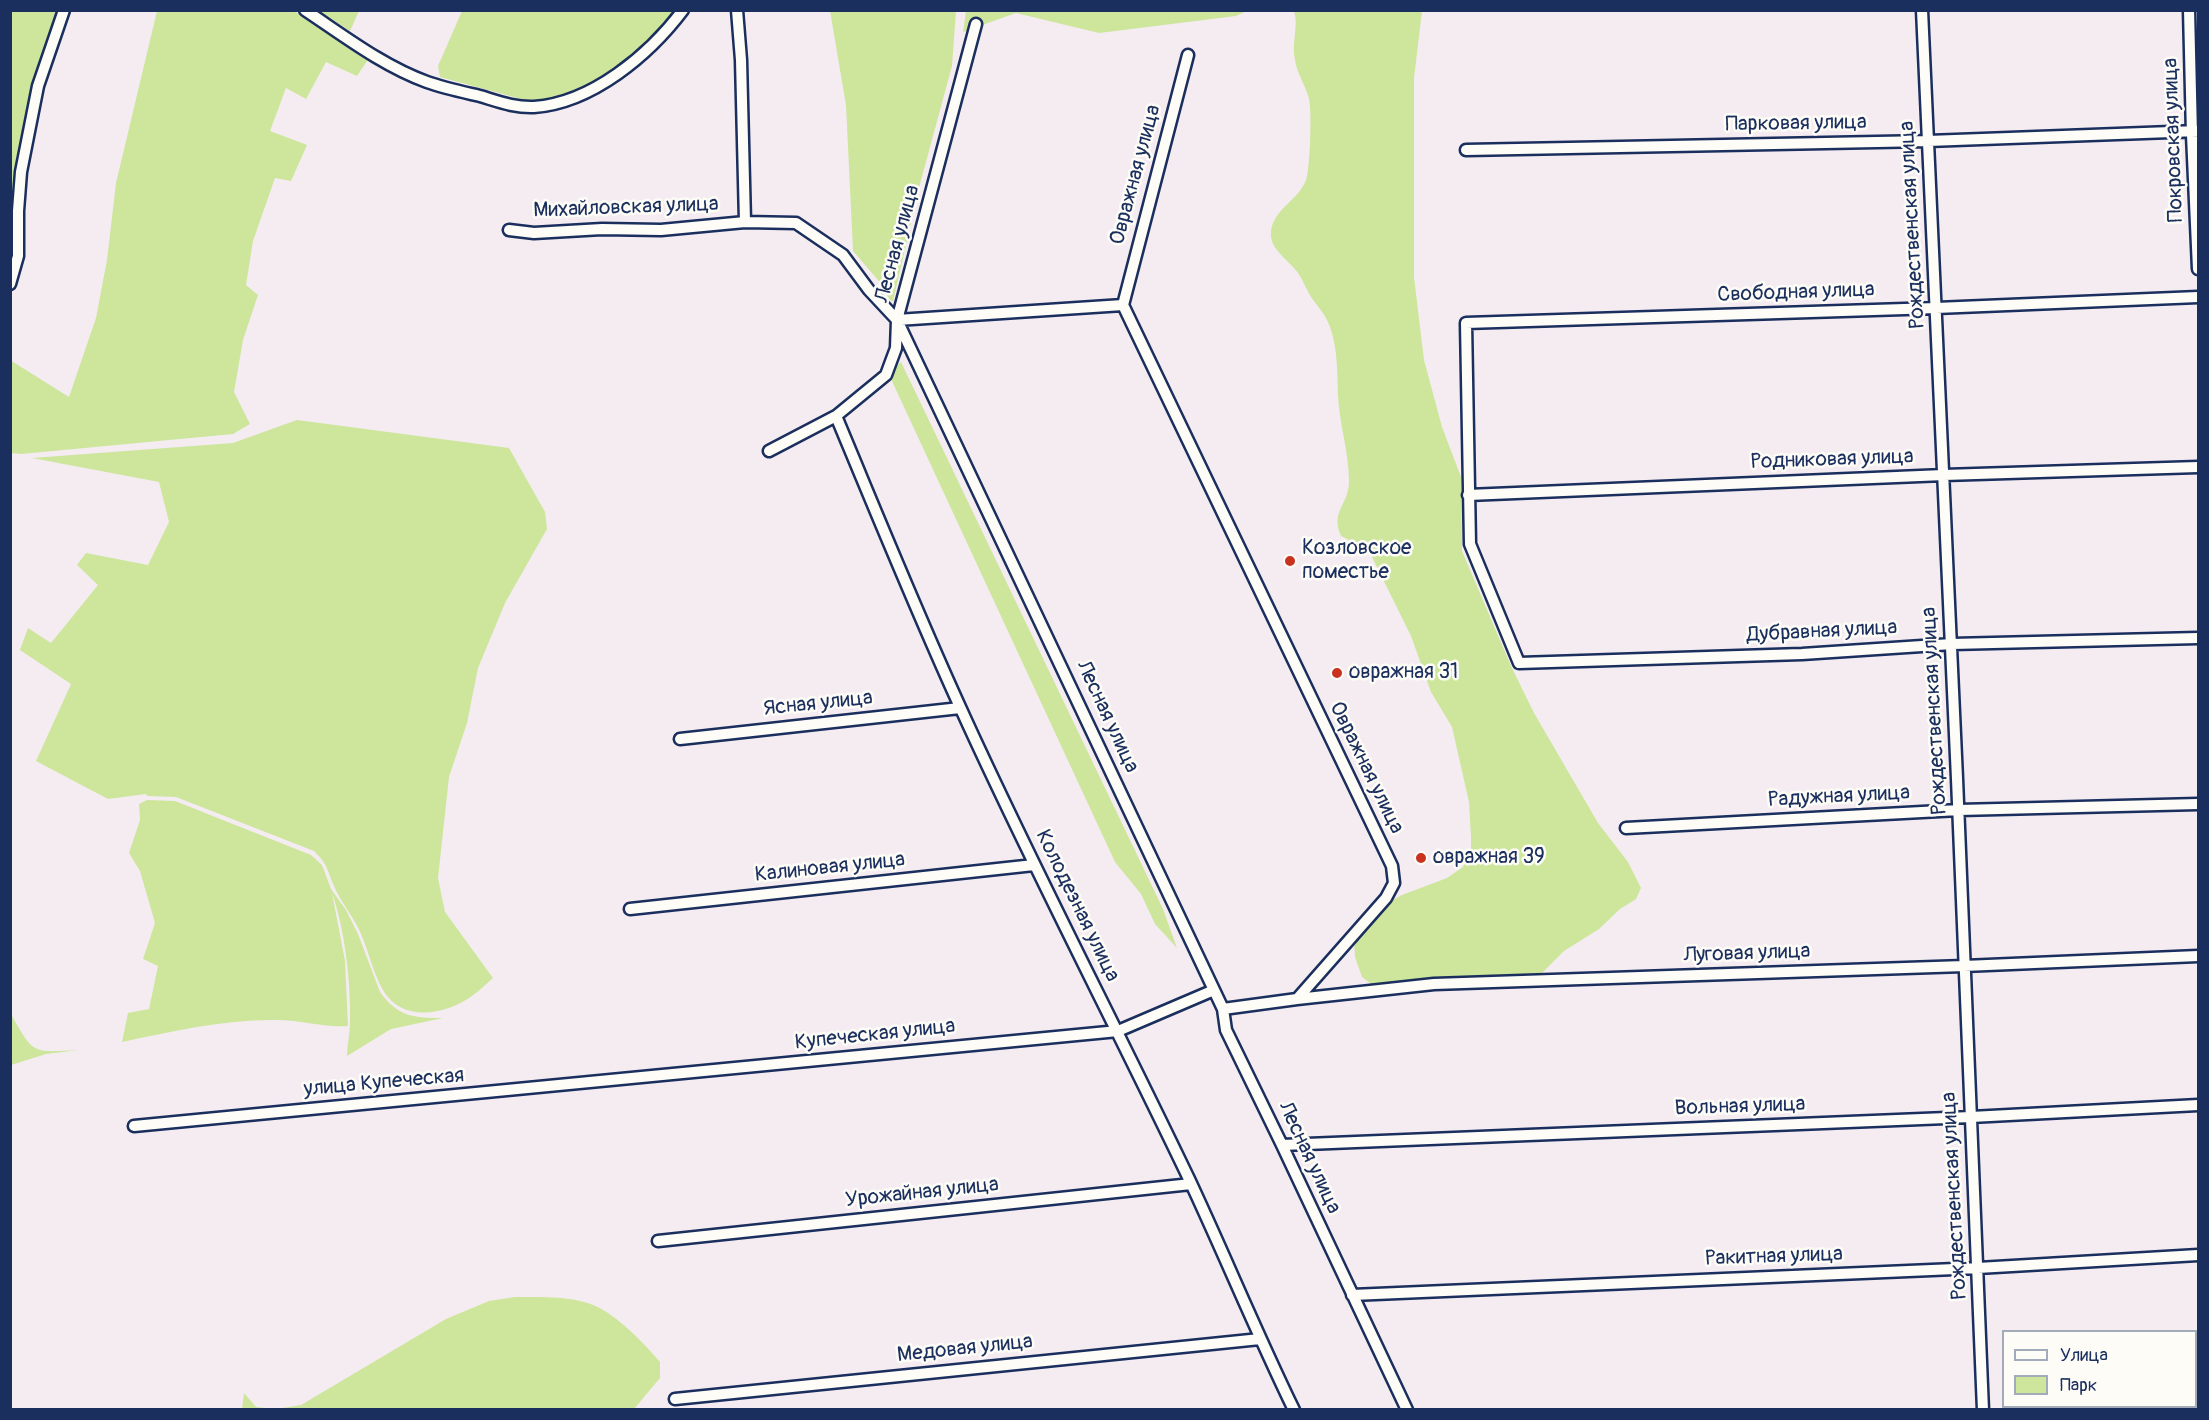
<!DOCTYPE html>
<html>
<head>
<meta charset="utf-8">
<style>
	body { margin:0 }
	#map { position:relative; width:2209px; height:1420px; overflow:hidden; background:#f4ecf1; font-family:Pangolin,sans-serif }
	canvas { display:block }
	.frame { position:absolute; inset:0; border:12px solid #1b2f5e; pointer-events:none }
	.legend { position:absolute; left:2002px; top:1330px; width:195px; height:78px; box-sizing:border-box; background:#fdfcf7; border:2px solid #a3aaba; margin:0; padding:8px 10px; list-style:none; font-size:18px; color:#1b2f5e }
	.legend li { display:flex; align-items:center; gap:12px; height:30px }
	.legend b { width:30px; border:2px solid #a3aaba }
</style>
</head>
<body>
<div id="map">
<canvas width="2209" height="1420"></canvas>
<div class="frame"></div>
<ul class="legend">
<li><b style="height:8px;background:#fdfcf7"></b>Улица</li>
<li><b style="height:16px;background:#cde69c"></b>Парк</li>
</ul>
</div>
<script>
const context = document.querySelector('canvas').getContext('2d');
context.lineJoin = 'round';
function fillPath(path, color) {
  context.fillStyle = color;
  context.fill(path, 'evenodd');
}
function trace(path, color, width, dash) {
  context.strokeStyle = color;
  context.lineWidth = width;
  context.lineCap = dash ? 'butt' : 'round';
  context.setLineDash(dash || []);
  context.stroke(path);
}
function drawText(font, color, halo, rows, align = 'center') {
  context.font = font + ' Pangolin,sans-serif';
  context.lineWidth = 5;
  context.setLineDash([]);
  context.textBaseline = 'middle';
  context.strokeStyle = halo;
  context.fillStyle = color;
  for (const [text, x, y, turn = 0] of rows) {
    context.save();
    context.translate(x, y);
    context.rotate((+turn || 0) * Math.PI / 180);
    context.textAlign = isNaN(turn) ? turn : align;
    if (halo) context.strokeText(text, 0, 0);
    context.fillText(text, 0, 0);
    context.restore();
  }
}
fillPath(new Path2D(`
	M11,11h50l-48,207 -2,44z
	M157,11h137l75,47 -12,18 -31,-14 -20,37 -20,-11 -16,43 37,14 -16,36 -16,-3 -22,63 -7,44 12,10 -15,45 -9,52 16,32 -17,10 -212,20 -10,-1 -1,-93 59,37 27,-79 11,-58 9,-77z
	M319,11h40l-9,20z
	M462,11h214l-11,13 -40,39 -48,28 -41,12 -96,-26 -2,-11z
	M830,11h126l-4,55 -32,118 -27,117 -3,-1 -12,-20 -25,-29 -7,-146z
	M966,11h281l-11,5 -137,17 -83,-20 -53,19z
	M1294,11h128l-8,67v199l10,83 18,67 19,50 1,74 49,115 23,47 64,110 30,39 13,26 -5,11 -16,10 -21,20 -35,22 -24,24 -49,5 -41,-3 -43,8 -33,1 -12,-9 -7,-20 -1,-15 33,-39 15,-8 45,-17 16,-11 8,-18v-12l-2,-35 -17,-75 -21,-35 -20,-56 -43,-87 -27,-13c-11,-26 8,-30 8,-55 0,-29 -10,-58 -11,-86 -1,-24 0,-45 -8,-68 -4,-12 -12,-20 -19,-30 -5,-8 -8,-17 -13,-24 -9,-13 -29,-24 -27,-41 2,-23 27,-31 35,-52 4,-11 6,-69 3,-81 -3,-13 -12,-25 -14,-39 -4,-16 4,-34 -1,-49z
	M901,362l262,547 14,39 -22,-24 -14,-30 -26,-32 -224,-483 5,-12z
	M297,420l212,28 36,64 2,17 -42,74 -27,65 -11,55 -18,54 -11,101 7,34 48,66c-7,6 -14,13 -21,18 -27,19 -70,27 -89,-6 -10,-17 -14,-38 -22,-56 -7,-17 -20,-31 -27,-48 -8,-18 -5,-20 -20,-35l-138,-54 -29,-1 -1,-2 -38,5 -72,-38 35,-77 -51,-34 8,-22 23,15 47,-58 -21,-20 9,-12 62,12 21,-43 -10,-40 -127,-24 201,-15z
	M147,800l28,1 136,54 11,10 9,24 15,21 12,24 22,58c18,25 34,26 63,26l-52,11 -44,27c0,-11 3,-22 3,-33 1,-40 -5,-93 -18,-130l13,68 3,65c-23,2 -47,-6 -70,-6 -52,-1 -105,11 -156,22l6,-29 21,-4 9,-43 -15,-7 12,-36 -15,-52 -11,-18 11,-33 -1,-16z
	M11,1014c23,42 22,38 68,36l-33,4 -35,11z
	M515,1297c23,0 47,-1 69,5 27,6 59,40 76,60v16l-26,31h-392l2,-16 12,14 20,2 25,-4 145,-86 43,-18z`), '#cde69c');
const street = new Path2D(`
	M305,10c39,26 78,56 122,72 17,6 36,10 53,14 17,5 35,12 54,11 58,-4 115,-52 149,-97
	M737,10l4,50 4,162
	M1922,10c22,467 43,933 61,1400
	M2189,10l3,125 6,134
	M1466,150l462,-9 270,-10
	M509,230l25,3 68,-4 59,1 84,-8 51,1 47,32 26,35 28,30 326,689 3,21 56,115 125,265
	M10,284l8,-28v-45l3,-39 17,-86 26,-76
	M2198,297l-262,11 -470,15 4,221 49,119 283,-9 150,-10 246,-6
	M1123,305l65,-250
	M897,320l226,-15 269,561 2,17 -8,15 -89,101 -74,10
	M836,416c41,98 81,197 125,293 72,159 153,313 228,470 36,77 68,155 105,231
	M769,451l67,-35 50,-41 10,-27 1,-28 79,-296
	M1468,495l476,-20 254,-8
	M680,739l280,-31
	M1626,828l333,-18 239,-6
	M630,909l404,-44
	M1297,999l137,-15 530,-18 234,-10
	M134,1126l984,-95 96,-41
	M1282,1145l689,-28 227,-12
	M658,1241l533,-57
	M1352,1295l626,-27 220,-13
	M675,1399l585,-60`);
trace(street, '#1b2f5e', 15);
trace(street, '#fdfcf7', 10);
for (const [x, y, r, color] of [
	[1290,561,6,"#c8321e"],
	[1337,673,6,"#c8321e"],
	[1421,858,6,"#c8321e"]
]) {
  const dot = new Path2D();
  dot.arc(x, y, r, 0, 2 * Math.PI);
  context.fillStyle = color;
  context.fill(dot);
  trace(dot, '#fdfcf7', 2);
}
drawText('21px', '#1b2f5e', '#fdfcf7', [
	["Парковая улица",1796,124,-1],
	["Покровская улица",2174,140,-92],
	["Овражная улица",1136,175,-75],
	["Михайловская улица",626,208,-2],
	["Рождественская улица",1913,225,-93],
	["Лесная улица",898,244,-75],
	["Свободная улица",1796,293,-2],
	["Родниковая улица",1832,460,-2],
	["Дубравная улица",1822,632,-3],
	["Ясная улица",818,704,-6],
	["Рождественская улица",1935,711,-93],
	["Лесная улица",1107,717,65],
	["Овражная улица",1366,768,64],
	["Радужная улица",1839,797,-3],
	["Калиновая улица",830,868,-6],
	["Колодезная улица",1077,906,64],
	["Луговая улица",1747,954,-2],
	["Купеческая улица",875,1035,-6],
	["улица Купеческая",384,1083,-5],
	["Вольная улица",1740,1107,-2],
	["Лесная улица",1309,1158,65],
	["Урожайная улица",922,1193,-6],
	["Рождественская улица",1955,1196,-93],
	["Ракитная улица",1774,1257,-2],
	["Медовая улица",965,1349,-6]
]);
drawText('21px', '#1b2f5e', '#fdfcf7', [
	["Козловское",1302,549],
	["поместье",1302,573],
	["овражная 31",1349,673],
	["овражная 39",1433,858]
], 'left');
</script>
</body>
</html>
